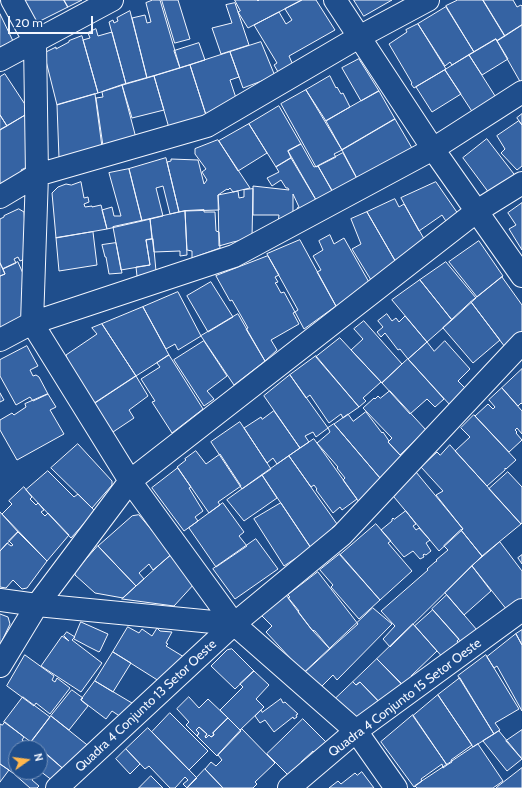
<!DOCTYPE html>
<html>
<head>
<meta charset="utf-8">
<style>
	body { margin:0 }
	#map { position:relative; width:522px; height:788px; overflow:hidden; background:#1f4e8c; font-family:Cabin,sans-serif }
	canvas { display:block }
	.north { position:absolute; left:8px; top:740px; width:40px; height:40px; box-sizing:border-box; background:#1f4e8c; border:1px solid #7391ba; border-radius:50%; rotate:76deg; font-size:11px; font-weight:700; line-height:16px; text-align:center; color:#f2f6ff }
	.north::after { content:''; display:block; margin:auto; width:14px; height:18px; background:#ffb74d; clip-path:polygon(50% 0,100% 100%,50% 72%,0 100%) }
	.scale { position:absolute; left:8px; top:16px; width:85px; height:18px; box-sizing:border-box; border:2px solid #f2f6ff; border-top:0; padding-left:5px; font-size:12px; line-height:14px; white-space:nowrap; color:#f2f6ff; -webkit-text-stroke:3px #1f4e8c; paint-order:stroke }
</style>
</head>
<body>
<div id="map">
<canvas width="522" height="788"></canvas>
<div class="north">N</div>
<div class="scale">20 m</div>
</div>
<script>
const context = document.querySelector('canvas').getContext('2d');
context.lineJoin = 'round';
function fillPath(path, color) {
  context.fillStyle = color;
  context.fill(path, 'evenodd');
}
function trace(path, color, width, dash) {
  context.strokeStyle = color;
  context.lineWidth = width;
  context.lineCap = dash ? 'butt' : 'round';
  context.setLineDash(dash || []);
  context.stroke(path);
}
function drawText(font, color, halo, rows, align = 'center') {
  context.font = font + ' Cabin,sans-serif';
  context.lineWidth = 3;
  context.setLineDash([]);
  context.textBaseline = 'middle';
  context.strokeStyle = halo;
  context.fillStyle = color;
  for (const [text, x, y, turn = 0] of rows) {
    context.save();
    context.translate(x, y);
    context.rotate((+turn || 0) * Math.PI / 180);
    context.textAlign = isNaN(turn) ? turn : align;
    if (halo) context.strokeText(text, 0, 0);
    context.fillText(text, 0, 0);
    context.restore();
  }
}
const building = new Path2D(`
	M25,0h39l4,7 -32,16z
	M64,0h18l-14,7z
	M153,0h7l20,68 -33,10 -15,-60 13,-3 2,8 4,-1 -5,-19z
	M162,0h16l12,39 -15,4z
	M235,0h22l1,1 1,-1h43l-54,28 -10,-16 2,-1z
	M302,0h14l19,30 -46,26 4,9 -12,12 -7,-12 3,-2 -23,-38 25,-13 7,12 6,-4 -7,-11z
	M354,0h38l-28,16z
	M458,0h25l22,36 -8,5 -1,-2 -22,13 -28,-46z
	M483,0h30l4,7 4,-2 1,1v19l-17,11z
	M235,3l14,42 -28,9 -9,-26 20,-5 -6,-18z
	M446,7l28,45 -22,13 -2,-3 -5,4 -27,-42z
	M130,11l17,67 -21,6 -17,-62 4,-2 1,3 4,-2 -1,-3z
	M0,14l13,27 -13,6z
	M418,24l28,45 -32,19 -3,-4 1,-1 -23,-39 18,-12 -1,-2z
	M522,25v60l-25,-44z
	M96,29l2,7 14,-4 14,52 -28,9 -15,-53 7,-2 -2,-5z
	M82,36l16,57 -41,12 -13,-52 12,-6v2l13,-7v-1z
	M496,39l12,20 -26,16 -13,-20z
	M261,42l14,34 -32,12 -13,-36z
	M199,43l6,17 -25,8 -6,-17z
	M230,52l9,25 -9,3 7,21 -31,14 -16,-50z
	M469,55l28,44 -24,14 -28,-43z
	M359,59l20,32 -18,10 -19,-33z
	M190,65l16,50 -37,13 -15,-52z
	M445,70l16,24 -29,18 -16,-25z
	M5,74l25,38 -23,14 -7,-11v-38z
	M154,76l10,34 -32,8 -10,-33z
	M330,76l6,12 1,-1 4,7 2,-1 7,14 -24,14 -20,-31z
	M122,85l14,53 -33,8 -7,-48 7,-1 -1,-5z
	M306,90l36,60 -8,4 2,3 -20,10 -35,-63z
	M379,91l16,28 -53,31 -16,-29z
	M95,94l7,53 -43,11 -2,-53z
	M279,106l22,38 -13,7 3,7 -15,9 -27,-43z
	M31,112l-4,55 -6,3 2,4 -23,13v-57z
	M522,114v11l-5,-7z
	M0,115l7,11 -7,4z
	M395,119l24,41 -59,24 -18,-34z
	M519,121l3,4v41l-5,4 -16,-17 4,-4 -8,-13z
	M249,124l18,29 -29,18 -19,-30z
	M487,139l30,39 -25,19 -29,-39z
	M218,140l32,48 -17,4 -3,-4 -2,2 -1,-1 -9,6 1,15 -34,1 -6,1 -12,-50 4,-1v-2l27,1 6,24 3,-4 -5,-8 4,-3 -11,-15v-5z
	M301,144l13,23 4,-1 19,33 -18,6 -31,-54z
	M343,153l18,33 -25,12 -18,-32z
	M166,158l13,54 -9,2 -7,-28 -7,2 7,28 -21,5 -13,-52z
	M291,158l28,47 -19,9 -3,-6 2,-1 -6,-13v23l-15,6 1,-8h-26v-29l36,4 -1,-2h-2l-5,-8 -9,6 -5,-8 12,-6 -3,-5z
	M129,169l13,52 -35,8 -5,-19 10,-3 2,9h7l-12,-43z
	M81,182l3,16 4,-1 1,5 -5,2 1,3 7,-1v1l9,-2 6,24 -51,9 -4,-45 6,-6 8,-3 5,1z
	M436,182l27,39 -12,8 -9,-14 -23,16 -18,-33z
	M253,189l-1,49 -19,4 -14,4 -1,-51 20,-4 1,7 5,-1v-7z
	M395,199l4,8 5,-3 23,40 -30,20 -30,-52z
	M522,203v47l-13,-21 7,-4 -8,-12z
	M19,209l5,3 3,46 -7,3 -2,-4 -4,2 2,4 -13,6 -3,-6v-44l4,-2v-1z
	M204,210v2h11l1,19 3,1 1,16 -28,10v-7l-5,-1 -2,-39z
	M185,211l2,44 -7,1v-5l-26,1 -4,-33z
	M367,212l30,52 -26,16 -19,-31 9,-5 -10,-25z
	M150,219l2,20 -6,1 4,25 -29,5 -8,-43z
	M93,232l4,33 -38,6 -3,-33z
	M330,235l4,9 10,-6 26,46 -33,24 -20,-36 4,-2 -8,-14 10,-6 -4,-9z
	M153,239l3,32 -19,5 -1,-9 14,-2 -4,-25z
	M300,240l36,66 -32,23 -9,-17 3,-2 -31,-56z
	M479,241l24,35 -26,21 -28,-35z
	M116,243l6,30 -13,1 -3,-17h-1l-3,-12z
	M268,256l11,19 -4,2 3,5 -3,1 1,1 5,9 3,-1 11,20 -2,1 6,11 -28,16 6,10 -12,11 -19,-32 2,-1 -16,-28 -2,1 -14,-25z
	M18,262l10,23 -6,3 7,12 -3,16 -24,14 -2,-3v-51l5,-2 -2,-5z
	M446,262l30,36 -24,22 -32,-40z
	M0,263l5,11 -5,2z
	M502,277l20,28v32l-14,14 -37,-49z
	M420,280l32,40 -25,22 -35,-42z
	M211,282l22,35 -25,15 -21,-36z
	M178,292l23,44 -23,14 -3,-6 -9,5 -23,-42z
	M471,302l29,38 -27,23 -30,-35z
	M143,307l26,48 -33,21 -34,-52z
	M238,314l27,47 -31,24 -33,-49z
	M387,314l5,7 4,-3 3,4 6,-6 22,26 -19,17 -8,-10 -2,1 -13,-17 -4,4 -4,-5 6,-5 -5,-6z
	M364,321l38,43 -20,19 -31,-33 12,-11 -9,-10z
	M102,324l34,52 -44,29 -21,-34 -5,-16 31,-21 -5,-6z
	M340,338l41,44 -18,16 3,3 -7,6 -43,-50z
	M204,341l23,35 -20,15 7,8 -10,7 -30,-46z
	M445,341l25,28 -12,12 8,8 -16,16 -42,-46 19,-17 7,9z
	M27,346l11,20 -8,4 3,6 3,-1 3,2 9,17 -15,7 -3,-4 -14,8 -16,-29v-16z
	M169,355l34,54 -31,24 -20,-31 3,-1 -14,-22 19,-12 -3,-4z
	M316,356l43,51 -16,11 -2,-4 -12,9 -19,-28 -4,3 -16,-23z
	M408,359l36,40 -9,8 -8,-8 -17,15 -28,-31z
	M522,369v35l-1,-1 -3,3 -16,-18z
	M290,375l38,53 -12,9 -3,-5 -8,4 4,6 -9,6 -36,-52z
	M136,376l12,20 -19,14 5,8 -21,14 -21,-27z
	M502,388l20,23v23l-5,-6 -2,2 2,2 -1,1 6,7 -13,12 -34,-36 13,-12 5,5 2,-2 -6,-7z
	M390,391l36,39 -26,25 -12,-13 4,-4 -29,-30 11,-10 1,1 3,-3 2,2z
	M0,393l4,7 -4,2z
	M48,394l8,13 -6,3 14,24 -47,26 -17,-30v-10l12,-7 2,2 12,-8 -1,-3z
	M274,411l26,37 -23,16 -4,-6 -6,5 -23,-35 17,-11 1,2z
	M366,412l16,21 1,-1 6,9 -1,1 13,14 -21,22 -46,-54 14,-10 5,7z
	M474,415l42,45 -10,9 -1,-1v2l-18,16 -32,-35 15,-14 -9,-9z
	M240,422l31,47 -29,20 -31,-47z
	M334,424l46,54 -21,24 -16,-22 2,-2 -8,-10 1,-1 -21,-24 13,-11 -2,-4z
	M314,439l43,60 -15,11 -2,-3 -7,6 -17,-23 1,-1 -3,-4 -3,2 -22,-31z
	M78,444l34,37v4l-20,23 -41,-40z
	M450,445l71,79 -39,32 -21,-26 2,-1 -27,-34 7,-4 -22,-24 16,-15 3,3z
	M196,451l10,13 14,-10 21,32 -23,16 2,3 -11,8 -32,-46 9,-7 -1,-1z
	M289,456l48,68 -5,4 1,1 -22,19 -49,-73z
	M178,468l13,19 -2,1 14,23 -8,6 3,4 -14,10 -32,-43z
	M48,471l26,26 4,-3 17,17 -24,27 -45,-48z
	M416,472l47,57 -24,22 -45,-54z
	M508,472l14,15v36l-1,1 -32,-35z
	M262,475l15,23 -33,23 -17,-21z
	M24,487l8,10 -2,2 6,6 2,-2 6,7 -3,2 4,4 3,-3 21,22 -22,26 -45,-47 10,-10 -3,-3z
	M223,503l21,29 -5,4 8,10 -31,21 -27,-39z
	M281,503l30,45 -27,18 -30,-47z
	M406,511l10,13 -3,2 3,4 3,-2 11,12 -4,3 5,8 -5,4 -2,-1 -1,1 1,2 -4,2 -7,-8 -9,6 -23,-27 11,-9v-2l1,-1 1,1z
	M0,512l18,20 -18,19z
	M139,515l33,39 -19,16 -4,-6 -10,9 5,6 -8,7 -38,-40 34,-30z
	M376,524l15,17 -3,2 24,28 -32,29 -40,-45z
	M461,530l21,26 -92,91 -7,-8 12,-13 -14,-15 47,-41 -1,-1 8,-7 2,-1 -1,-1 12,-10 -4,-4z
	M18,532l29,29 -20,27 -5,1 -9,-9 -7,8 -6,-1v-36l7,-8 4,3 2,-1 -4,-4z
	M256,539l22,30 -43,30 -22,-30z
	M500,542l22,29v28l-15,11 -35,-44z
	M98,546l38,40 -13,12 -28,-5 -20,-18v-3z
	M172,554l23,29 -21,23 -52,-7z
	M340,554l40,46 -21,19 -28,-32 2,-2 -13,-15z
	M522,555v9l-4,-6z
	M472,566l19,25 -27,24 -19,-22z
	M318,572l40,52 -28,25 -15,-18 -3,-1 -24,-32 2,-1 -2,-2z
	M286,595l13,16 -1,1 14,18 18,19 -26,24 -38,-41 6,-6 -10,-10z
	M447,595l30,35 -15,13 -30,-34z
	M373,608l19,16 -55,56 -4,-5 -12,12 -16,-15z
	M433,610l26,29 -2,2 4,6 -16,13 -30,-34z
	M0,614l8,3 2,7 -10,21z
	M81,622l27,12 -8,17 -1,1 -10,-5 -15,-8z
	M413,624l24,27 -26,25 6,7 -9,8 -31,-32z
	M128,627l11,6 3,-4 10,7 5,-8 3,3 12,1 -6,11 2,1 -2,2 18,11 -25,24 -46,-29z
	M522,630v15l-6,-11z
	M67,632l8,5 -3,3 30,23 -21,29 -40,-26 21,-30 7,5 -5,-5z
	M516,634l6,11v66l-25,-45 -3,2 -7,-11z
	M232,649l22,22 -19,18 -24,-23 16,-16z
	M113,652l18,11 -18,29 -18,-11z
	M25,655l29,21 -2,4 3,2 2,-4 13,10 -20,26 -14,-11 -2,3 -27,-20z
	M486,655l33,54 -24,14 5,7 -6,4 -36,-58z
	M377,659l25,25 -9,7 -6,19 -27,-28 -4,3 -3,-3z
	M254,671l15,14 -13,14 8,8 -24,23 -20,-20 23,-23 -3,-3z
	M460,678l34,56 -21,13 -35,-52z
	M95,681l42,25 -13,13 -12,-8 -6,8 -25,-19z
	M353,682l3,3 4,-3 27,28 -26,19 -28,-28z
	M72,690l11,8 -2,2 7,6 -19,24 -18,-14z
	M438,695l34,50 -21,15 1,2 -5,3 -34,-49z
	M23,697l27,20 -19,25 -27,-20z
	M189,697l10,11 9,-9 20,19 -15,15 1,2 -3,2 -2,-2 -3,3 -1,-1 2,-3 -8,-7 -3,3 3,3 -2,3 -11,-11 3,-3 -12,-13z
	M281,699l2,4 2,-1 13,12 -2,1 1,2 -3,2 -1,-2 -19,15 -9,-12 -5,3 -5,-7 6,-6 1,2z
	M170,713l38,38 -19,19 -37,-38z
	M413,715l34,50 -4,3 -1,-4 -21,15 1,2 -8,6 -33,-45z
	M51,716l40,32 -23,25 -28,-25 -9,-6z
	M228,718l13,13 -24,25 -20,-20 2,-3 -3,-3 3,-3 8,7 -2,3 1,1 3,-3 2,2 3,-2 -1,-2z
	M303,719l25,25 -12,11 -3,-4 -12,11 4,4 -14,12 -24,-24z
	M5,722l19,15 -2,3 4,3 3,-3 6,5 -3,3h-16v21l-3,4 -13,-9v-40l2,1z
	M148,728l49,50 -10,10 -4,-4 5,-4 -3,-3 -10,11h-5l-21,-22 -4,3 -19,-20z
	M242,729l33,34 -20,19 2,2 -4,4h-30l-18,-19 6,-7 5,4 6,-6 -4,-5z
	M522,730v29l-16,-18z
	M499,731l23,28 -15,12 -24,-30z
	M478,744l25,37 -10,7h-76l-2,-2z
	M40,749l28,24 -15,8 -13,-10z
	M126,749l14,15 -10,10 -14,-15z
	M0,764l9,6 -9,12z
	M522,768v20h-26l1,-1z
	M16,769v3h22l-6,8 7,6 -2,2h-7l-17,-15z
	M205,769l18,19h-36z
	M362,772l12,16h-45l9,-7 3,3 14,-11 2,2z
	M151,776l12,12h-24z`);
fillPath(building, '#3563a3');
trace(building, '#f2f6ff', 1);
const minor = new Path2D(`
	M12,0l23,42 2,133 -5,148 98,158 104,143 122,107 40,57
	M335,0l98,149 89,127
	M0,60l112,-60
	M0,197l37,-22 170,-49 152,-89 69,-37
	M0,340l32,-17 202,-67 199,-107 89,-57
	M0,600l37,5 197,19
	M0,666l37,-61 93,-124 347,-270 45,-28
	M57,788l177,-164 108,-89 180,-192
	M289,788l67,-57 166,-121`);
trace(minor, '#f2f6ff', 24);
trace(minor, '#1f4e8c', 22);
drawText('13px', '#f2f6ff', '#1f4e8c', [
	["Quadra 4 Conjunto 15 Setor Oeste",405,698,-37],
	["Quadra 4 Conjunto 13 Setor Oeste",146,706,-43]
]);
</script>
</body>
</html>
